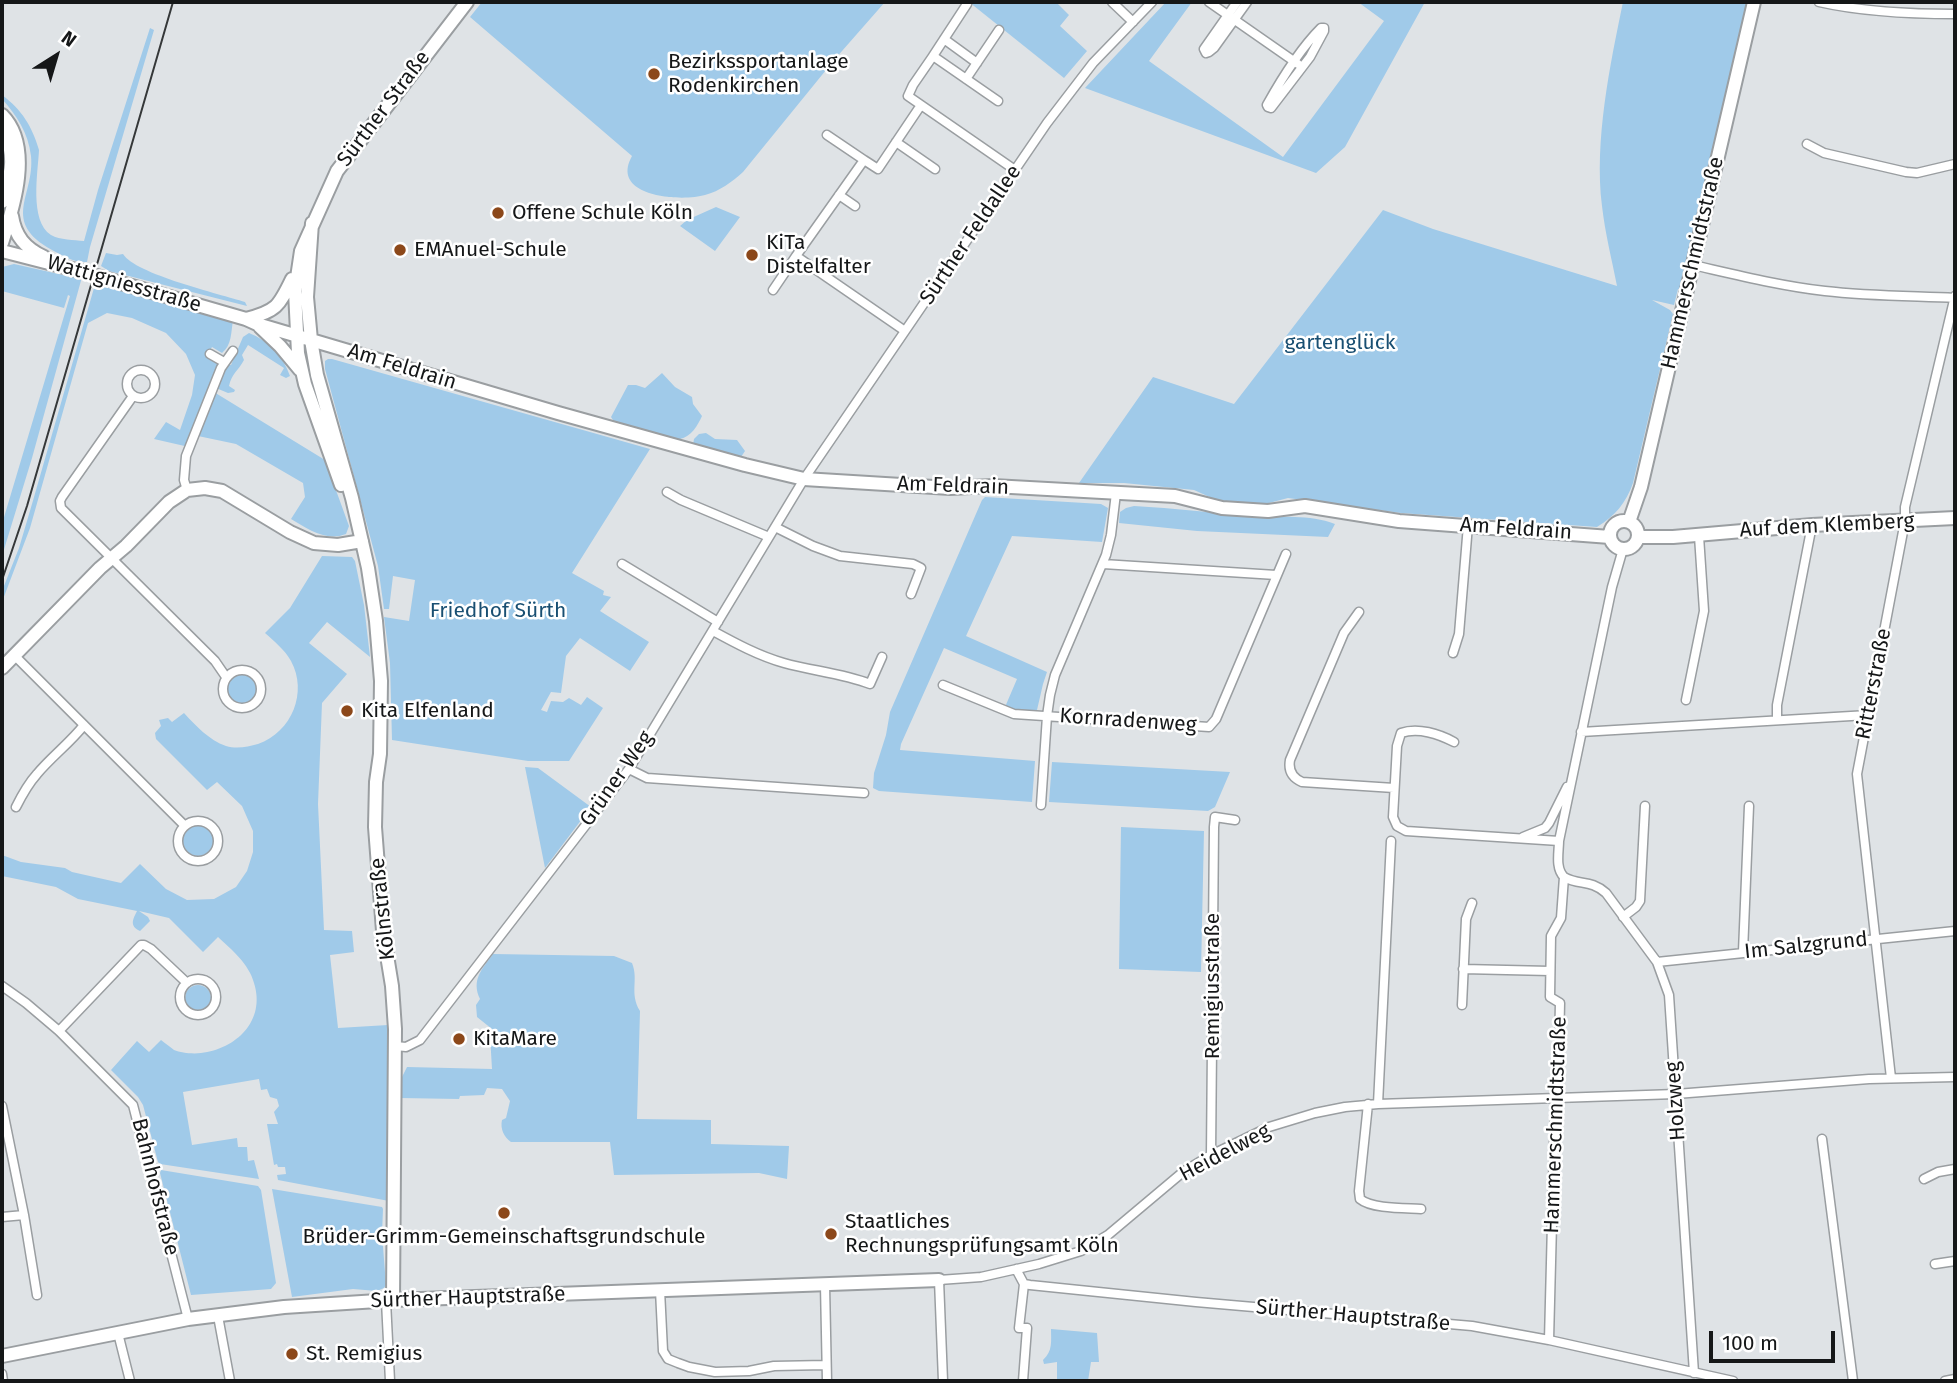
<!DOCTYPE html>
<html>
<head>
<meta charset="utf-8">
<style>
	body { margin:0 }
	#map { position:relative; width:1957px; height:1383px; overflow:hidden; background:#dfe3e6; font-family:"Fira Sans",sans-serif }
	canvas { display:block }
	.frame { position:absolute; inset:0; border:4px solid #151718; pointer-events:none }
	.north { position:absolute; left:21px; top:21px; width:70px; height:70px; -webkit-text-stroke:5px #fff; paint-order:stroke; rotate:37deg; font-size:19px; font-weight:700; line-height:28px; text-align:center; color:#151718 }
	.north::after { content:''; display:block; margin:auto; width:24px; height:32px; background:#151718; clip-path:polygon(50% 0,100% 100%,50% 72%,0 100%) }
	.scale { position:absolute; left:1709px; top:1331px; width:126px; height:32px; box-sizing:border-box; border:4px solid #151718; border-top:0; padding-left:9px; font-size:21px; line-height:24px; white-space:nowrap; color:#151718; -webkit-text-stroke:5px #fff; paint-order:stroke }
</style>
</head>
<body>
<div id="map">
<canvas width="1957" height="1383"></canvas>
<div class="frame"></div>
<div class="north">N</div>
<div class="scale">100 m</div>
</div>
<script>
const context = document.querySelector('canvas').getContext('2d');
context.lineJoin = 'round';
function fillPath(path, color) {
  context.fillStyle = color;
  context.fill(path, 'evenodd');
}
function trace(path, color, width, dash) {
  context.strokeStyle = color;
  context.lineWidth = width;
  context.lineCap = dash ? 'butt' : 'round';
  context.setLineDash(dash || []);
  context.stroke(path);
}
function drawText(font, color, halo, rows, align = 'center') {
  context.font = font + ' "Fira Sans",sans-serif';
  context.lineWidth = 5;
  context.setLineDash([]);
  context.textBaseline = 'middle';
  context.strokeStyle = halo;
  context.fillStyle = color;
  for (const [text, x, y, turn = 0] of rows) {
    context.save();
    context.translate(x, y);
    context.rotate((+turn || 0) * Math.PI / 180);
    context.textAlign = isNaN(turn) ? turn : align;
    if (halo) context.strokeText(text, 0, 0);
    context.fillText(text, 0, 0);
    context.restore();
  }
}
fillPath(new Path2D(`
	M482,2h403l-50,57 -92,113c-11,10 -23,19 -38,23 -24,7 -96,2 -73,-39l-162,-139z
	M969,2h87l13,13 -9,11 27,25 -23,27z
	M1166,2h26l-43,59 134,96 101,-136 -26,-19h67l-80,145 -29,26 -231,-85z
	M1623,2h124l-65,287h-4l-4,16 -22,-5 18,10 3,4 -40,169c-7,20 -18,33 -36,44l-196,-14 -113,-15 -23,6 -42,-1 -29,-13 -70,-7h-45l74,-106 81,27 149,-194 50,19 184,57c-5,-26 -12,-53 -15,-80 -8,-65 8,-141 21,-204z
	M150,28l4,2 -64,217 -3,15c-13,1 -23,-6 -35,-12 -52,-29 -17,-54 -21,-94 -3,-24 -14,-40 -29,-57v-4c20,15 30,31 37,55 -1,22 -10,71 12,85 9,5 23,5 33,6l14,-51z
	M716,207l24,10 -25,34 -35,-25 7,-6z
	M106,253l11,2 6,-1c12,20 97,40 122,48l2,4 -138,-35 -8,-5z
	M14,264l58,13h10l-50,181 -30,98v-32l68,-228 -2,-1 -4,13 -62,-17v-24z
	M96,281l137,39c-2,12 -1,25 -11,33l-10,-6 -5,9 8,5 3,5 -9,23 116,71 24,66 -3,8c-20,8 -38,-5 -55,-15l14,-22 -2,-14 -67,-39 -38,-8 -9,11 -35,-8 12,-17 14,8 12,-35 3,-20 -9,-21 -20,-21 -34,-15 -25,-5 -19,10 -58,205 -28,74v-11l17,-43 13,-44z
	M249,333c20,8 34,23 41,43l-4,2 -6,-3 4,-7 -36,-23 -6,10 2,5c-6,11 -12,13 -15,26l6,4 -1,2 -6,1 -12,-5 9,-23h6l12,-28z
	M328,359h4l318,90 -78,124 32,18 -1,4 8,2 -11,14 49,31 -19,29 -50,-33 -14,18 -5,37 -10,-1 -10,18 6,2 4,-11 12,1 6,-4 12,7 6,-8 16,11 -34,53h-41l-136,-21 -2,-77 -6,-46 25,4 6,-41 -22,-4 -4,33h-5l-6,-43 -53,-197v-8z
	M662,373l13,14 17,10 1,7 9,12c-4,9 -11,21 -22,23 -14,3 -50,-11 -65,-16l-4,-6 17,-32h8l9,3z
	M706,433l9,6 22,1 8,11 -6,9 -46,-15 1,-6 5,-5z
	M985,497l116,7 7,4 -6,34 -90,-6 -46,100 81,36 -4,12 -6,26h-19l-13,-3 12,-28 -73,-31 -43,96 -1,6 135,11 -3,41 -153,-11 -6,-3 1,-15 12,-38 4,-23 92,-212z
	M1134,506c40,2 80,7 120,10 27,2 55,-2 81,8l-7,13 -131,-6 -78,-8 1,-11 6,-4z
	M322,556l30,1 3,4 9,44 6,52 -43,-35 -18,21 38,31 -25,29 -4,101 6,126 28,1 2,21 -24,3 8,73 50,-3 3,17 -2,159 -111,-21 -1,-5 9,-1 -1,-7h-7l-1,-3 -3,1 -7,-41h11l-4,-12 5,-6 -2,-7 -7,-2 -3,-8 -6,1 -2,-11 -76,13 9,53 45,-7 1,9h9l1,14 6,-1 5,19 -99,-15 -2,-2 -15,-57 -5,-8 -27,-27 26,-29 12,11 12,-12c4,3 9,7 13,10 7,3 19,4 27,3 35,-4 65,-32 53,-70 -5,-19 -22,-33 -36,-46l-15,15 -34,-34 -30,-7 9,6 2,4 -10,10c-11,-5 -7,-12 -3,-20l-59,-12 -22,-12 -54,-11v-21l19,7 44,6 7,4 49,11 19,-19 26,25 21,11 27,-1 22,-12 11,-16 6,-19v-21l-11,-25 -25,-24 -10,8 -51,-51 -1,-6 6,-7 -2,-6 9,-2 4,4 12,-9c12,13 25,27 42,33 10,3 22,1 32,-2 34,-12 50,-52 33,-83 -6,-11 -17,-20 -26,-28l25,-25z
	M226 689a16 16 0 1 1 32 0a16 16 0 1 1-32 0Z
	M1052,762l178,10 -15,35 -7,4 -159,-9z
	M525,767l13,1 53,39 -46,61z
	M180 841a17 17 0 1 1 34 0a17 17 0 1 1-34 0Z
	M1121,827l83,4 -3,141 -82,-3z
	M493,954l121,2 18,7c7,17 -3,30 8,48l-3,108 74,1v24l78,2 -2,33 -28,-6 -145,2 -4,-33h-99c-7,-5 -11,-13 -9,-22l4,-2 4,-17 -8,-12 -15,-1 -3,7 -24,1 -1,3 -59,-1 1,-19 6,-12 85,2 -2,-34 2,-6 -15,-12 -1,-12 4,-6c-9,-19 2,-30 13,-45z
	M185 998a13 13 0 1 1 26 0a13 13 0 1 1-26 0Z
	M161,1170l97,16 3,4 15,93 -5,6 -80,6 -31,-122z
	M272,1189l110,18 1,2 -1,25 4,51 -2,3 -7,3 -24,-2 -61,8z
	M1051,1329l46,4 2,29h-8l-3,19h-31v-19l-13,2 -1,-4c10,-9 8,-19 8,-31z`), '#a0cae9');
const street = new Path2D(`
	M1112,2l21,20
	M1209,2l89,62
	M1819,2c44,10 91,12 136,12
	M1321,28h3v3l-14,26 -39,51 -3,-1 -1,-2c15,-27 32,-55 54,-77z
	M944,39l33,24
	M1206,53l3,-1 5,-4 33,-46
	M1206,53l-2,-4 33,-47
	M933,56l34,-52
	M966,79l33,-49
	M998,101l-65,-45 -20,29 -5,11 107,74
	M827,135l37,25
	M896,142l39,27
	M1807,144l17,9 82,19 11,1 38,-9
	M839,195l16,11
	M796,256l68,-96 14,9 43,-64
	M1693,265c44,10 88,21 132,26 43,5 87,5 130,7
	M773,290l23,-34 109,75
	M210,354l14,8
	M127 384a14 14 0 1 1 28 0a14 14 0 1 1-28 0Z
	M133,396l-71,101 -2,4 1,7 154,153 11,16
	M187,490l-3,-10 2,-24 35,-88 12,-17
	M667,492l14,8 88,37
	M775,527l38,19 27,10 73,8 8,4 -10,26
	M622,564l96,58
	M1103,564l173,11
	M1359,612l-15,21 -54,127c-2,11 3,18 12,22l92,6
	M713,631c22,12 46,25 71,32 28,8 58,10 86,21l12,-27
	M1453,653l6,-19 9,-109
	M14,655l171,171
	M223 689a19 19 0 1 1 38 0a19 19 0 1 1-38 0Z
	M943,685l71,29 195,13 7,-8 70,-165
	M1686,700l18,-89 -5,-75
	M1777,720v-15l35,-180
	M1581,732l287,-17
	M1454,742c-15,-8 -36,-15 -53,-9l-4,13 -4,71 4,9 9,5 153,10
	M629,769l18,9 217,15
	M1041,805l6,-89 3,-21 5,-20 51,-120 5,-20 5,-42
	M16,807c6,-12 12,-23 21,-33 15,-18 33,-31 47,-49
	M178 841a20 20 0 1 1 40 0a20 20 0 1 1-40 0Z
	M1523,837l22,-9 4,-5 18,-36
	M1564,877c16,9 26,2 42,16l51,69 12,33 25,378
	M1623,917l13,-10 4,-6 5,-95
	M1743,952l6,-146
	M1657,962l298,-31
	M1463,969l87,2
	M180 997a18 18 0 1 1 36 0a18 18 0 1 1-36 0Z
	M2,986l24,17 33,28 74,74 55,214
	M1462,1005l4,-86 6,-16
	M59,1031l82,-86h3l7,4 36,34
	M395,1046l11,1 14,-7 209,-271 175,-290 243,-356 46,-60 59,-61
	M1891,1078l-34,-304 48,-253v-14l50,-211
	M1368,1104l-9,87 1,8c12,10 45,9 61,10
	M1378,1104l13,-263
	M2,1106l22,109 13,80
	M1822,1139l31,242
	M1211,1155l3,-328 1,-10 20,3
	M1924,1179l14,-7 17,-3
	M2,1217l22,-2
	M1935,1264l20,-3
	M1016,1269l8,15 6,1 166,17 276,24 77,14 184,41
	M825,1285l2,96
	M660,1290l3,61 5,8 10,4 11,4 26,5 34,-1 25,-5 52,-1
	M386,1301l4,80
	M218,1316l12,65
	M118,1333l12,48
	M1549,1340l6,-233 3,-16 2,-88 -10,-6 1,-61 10,-18 3,-41c-9,-9 -5,-25 -5,-36l53,-254 11,-38
	M2,1374l1,7
	M943,1381l-4,-101 42,-3 58,-13 42,-13 27,-16 75,-63 28,-17 58,-28 46,-14 30,-6 33,-3 298,-10 193,-15 86,-2
	M1023,1381l4,-53h-8l5,-44
	M1945,1381l10,-2`);
const secondary = new Path2D(`
	M2,115c31,31 12,91 0,128
	M2,128c15,28 9,45 0,74
	M12,216c3,20 13,32 32,41
	M312,223l-5,74 4,43 6,35 35,123 16,70 8,53 5,60 -1,73 -4,28 -1,45 8,104 9,55 3,43 -2,271
	M2,251l74,19 170,49 11,5 301,89 187,52 59,14 146,9 43,-2 182,10 47,12 46,3 37,-5 94,15 211,16
	M246,319c31,-8 33,-13 46,-40
	M260,327l20,19 20,24
	M341,485l-36,-101 -7,-31 -3,-62 6,-40 36,-80 130,-169
	M1610 535a14 14 0 1 1 28 0a14 14 0 1 1-28 0Z
	M1629,522l12,-35 113,-485
	M1638,537h35l139,-12 143,-7
	M2,668l98,-100 26,-22 43,-44 18,-12 18,-2 17,3 68,41 24,11 24,2 24,-4
	M2,1356l186,-37 96,-12 109,-7 546,-20`);
trace(street, '#9a9ea1', 11);
trace(secondary, '#9a9ea1', 16);
trace(street, '#fff', 8);
trace(secondary, '#fff', 12);
trace(new Path2D(`
	M2,580l25,-74 146,-504`), '#353839', 2);
for (const [x, y, r, color] of [
	[654,74,7,"#8c481a"],
	[498,213,7,"#8c481a"],
	[400,250,7,"#8c481a"],
	[752,255,7,"#8c481a"],
	[347,711,7,"#8c481a"],
	[459,1039,7,"#8c481a"],
	[504,1213,7,"#8c481a"],
	[831,1234,7,"#8c481a"],
	[292,1354,7,"#8c481a"]
]) {
  const dot = new Path2D();
  dot.arc(x, y, r, 0, 2 * Math.PI);
  context.fillStyle = color;
  context.fill(dot);
  trace(dot, '#fff', 2.5);
}
drawText('21px', '#151718', '#fff', [
	["Bezirkssportanlage",668,62],
	["Rodenkirchen",668,86],
	["Offene Schule Köln",512,213],
	["KiTa",766,243],
	["Distelfalter",766,267],
	["EMAnuel-Schule",414,250],
	["Kita Elfenland",361,711],
	["KitaMare",473,1039],
	["Staatliches",845,1222],
	["Rechnungsprüfungsamt Köln",845,1246],
	["Brüder-Grimm-Gemeinschaftsgrundschule",504,1237,"center"],
	["St. Remigius",306,1354]
], 'left');
drawText('21px', '#151718', '#fff', [
	["Sürther Straße",384,109,-53],
	["Sürther Feldallee",971,235,-56],
	["Hammerschmidtstraße",1693,263,-77],
	["Wattigniesstraße",124,284,16],
	["Am Feldrain",402,367,17],
	["Am Feldrain",953,486,2],
	["Auf dem Klemberg",1827,526,-3],
	["Am Feldrain",1516,529,4],
	["Ritterstraße",1874,684,-79],
	["Kornradenweg",1128,721,4],
	["Grüner Weg",617,779,-55],
	["Kölnstraße",383,909,-96],
	["Im Salzgrund",1806,946,-6],
	["Remigiusstraße",1213,986,-90],
	["Holzweg",1676,1101,-94],
	["Hammerschmidtstraße",1556,1125,-88],
	["Heidelweg",1225,1153,-28],
	["Bahnhofstraße",155,1187,76],
	["Sürther Hauptstraße",468,1298,-2],
	["Sürther Hauptstraße",1353,1316,5]
]);
drawText('21px', '#194f72', '#fff', [
	["gartenglück",1340,343],
	["Friedhof Sürth",498,611]
]);
</script>
</body>
</html>
